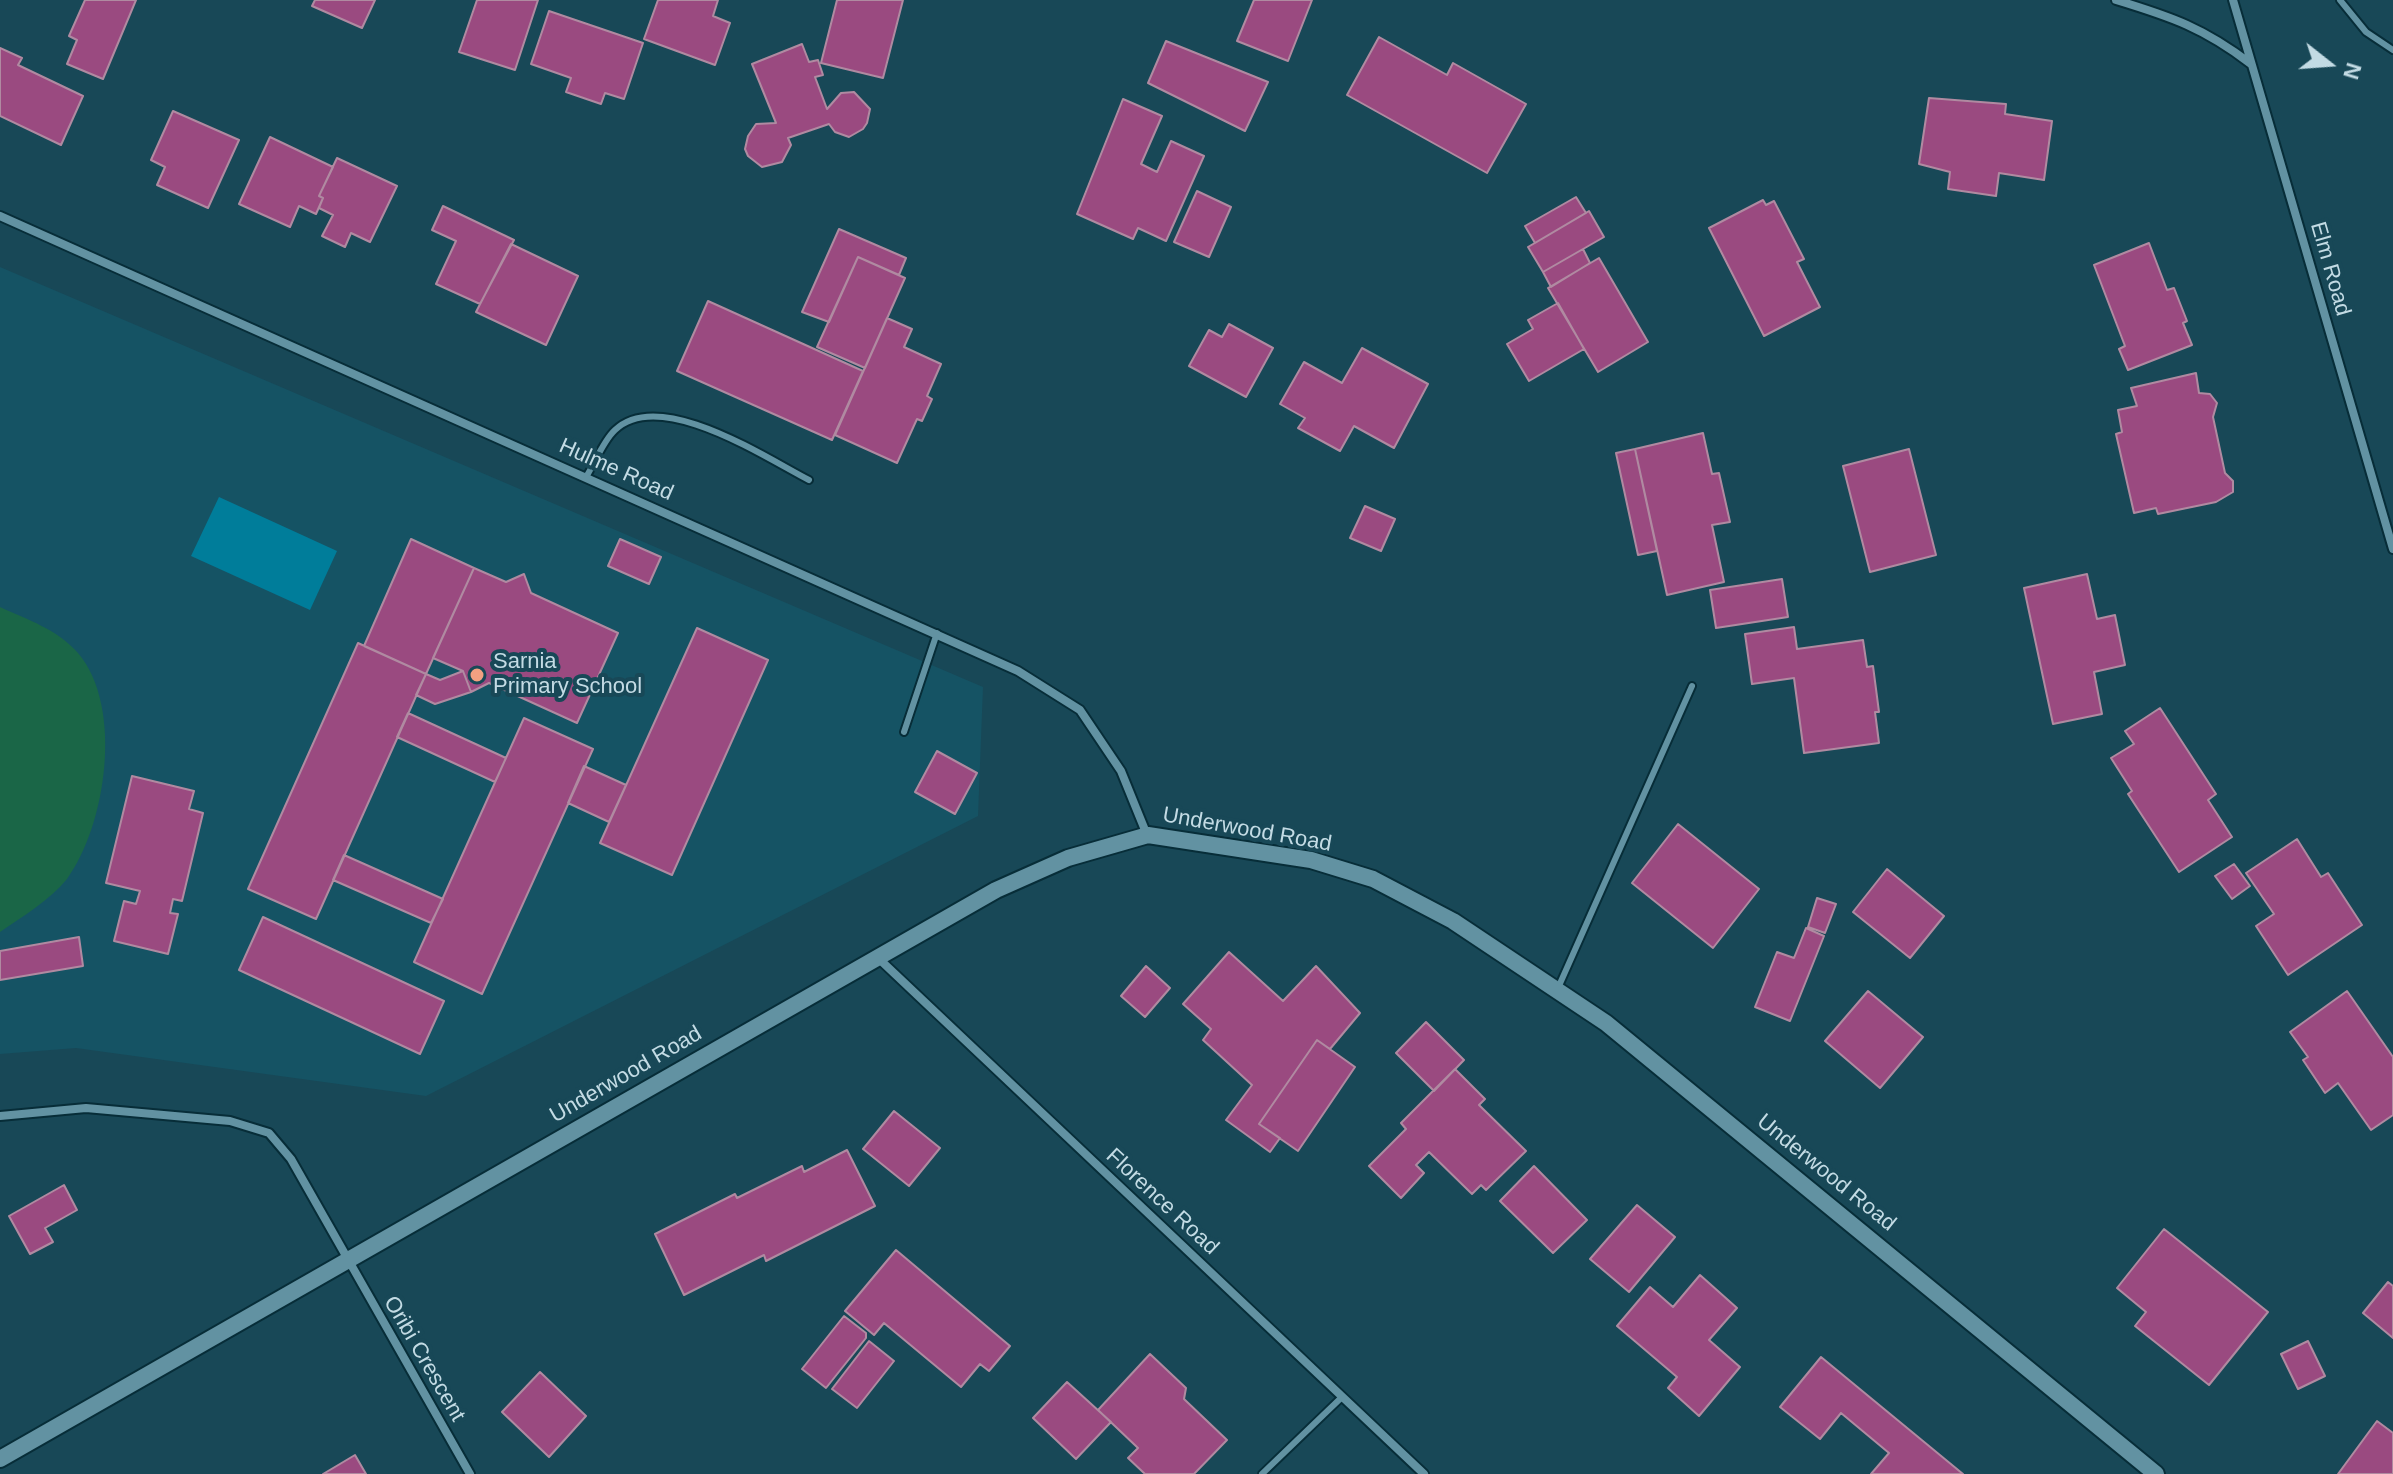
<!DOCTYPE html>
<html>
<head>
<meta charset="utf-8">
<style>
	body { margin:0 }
	#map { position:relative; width:2393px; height:1474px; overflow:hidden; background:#184857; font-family:Helvetica,sans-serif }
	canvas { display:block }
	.north { position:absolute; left:2289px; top:24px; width:80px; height:80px; -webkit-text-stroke:6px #184857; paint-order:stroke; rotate:107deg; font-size:22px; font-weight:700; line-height:32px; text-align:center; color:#c3dbe4 }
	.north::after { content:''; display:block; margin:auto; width:28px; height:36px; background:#c3dbe4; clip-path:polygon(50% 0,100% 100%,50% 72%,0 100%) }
</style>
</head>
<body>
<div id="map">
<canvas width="2393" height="1474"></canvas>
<div class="north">N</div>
</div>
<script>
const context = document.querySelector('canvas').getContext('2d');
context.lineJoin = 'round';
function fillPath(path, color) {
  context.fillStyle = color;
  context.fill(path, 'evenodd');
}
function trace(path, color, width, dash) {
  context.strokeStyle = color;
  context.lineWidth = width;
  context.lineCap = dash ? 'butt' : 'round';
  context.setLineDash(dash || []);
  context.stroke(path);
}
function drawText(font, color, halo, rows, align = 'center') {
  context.font = font + ' Helvetica,sans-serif';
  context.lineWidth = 8;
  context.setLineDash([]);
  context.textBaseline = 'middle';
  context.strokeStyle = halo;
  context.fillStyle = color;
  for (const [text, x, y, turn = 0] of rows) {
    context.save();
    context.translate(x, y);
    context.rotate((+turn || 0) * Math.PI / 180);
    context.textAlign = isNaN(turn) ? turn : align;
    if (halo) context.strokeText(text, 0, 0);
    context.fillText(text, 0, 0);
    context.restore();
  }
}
fillPath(new Path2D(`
	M0,267l983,420 -5,129 -552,280 -350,-48 -76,6z`), '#155364');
fillPath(new Path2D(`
	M0,607c28,13 57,22 78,46 46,54 28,173 -11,226 -17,21 -45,38 -67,53z`), '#1a6647');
fillPath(new Path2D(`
	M219,497l118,54 -27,59 -119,-54z`), '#007d9a');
const building = new Path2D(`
	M85,0h51l-33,79 -36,-15 10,-24 -8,-4z
	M315,0h60l-13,28 -50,-22z
	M477,0h61l-23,70 -56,-18z
	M658,0h60l-5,16 17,7 -15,42 -71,-26z
	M837,0h66l-20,78 -62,-15z
	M1254,0h58l-24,61 -51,-20z
	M549,11l94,32 -19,56 -19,-6 -4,11 -35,-12 5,-14 -40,-14z
	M1379,37l68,38 6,-12 73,41 -39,69 -140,-78z
	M1166,41l102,41 -23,49 -97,-48z
	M802,44l7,18 9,-2 5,15 -8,2 12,32 14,-16 13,-1 16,17 -3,14 -4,6 -14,8 -14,-5 -6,-8 -41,14 3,7 -9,17 -20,5 -14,-11 -3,-7 3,-13 8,-12 20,-1 -24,-59z
	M0,48l22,10 -4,7 65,31 -22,49 -61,-29z
	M1929,98l77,6 -1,10 47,7 -8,59 -45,-7 -3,23 -48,-7 2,-17 -31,-8z
	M1123,99l39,17 -21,48 16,8 14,-31 33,15 -38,85 -28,-13 -5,11 -56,-25z
	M173,111l66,29 -31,68 -51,-23 8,-18 -14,-7z
	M270,137l63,30 -14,29 4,2 -7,16 -17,-8 -9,21 -51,-23z
	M337,158l60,28 -27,56 -19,-9 -6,14 -23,-11 11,-21 -14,-7 4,-10 -4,-2z
	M1197,191l34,16 -22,50 -35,-15z
	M1576,197l10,16 -51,30 -10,-17z
	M1763,200l3,5 8,-4 30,58 -7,3 23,45 -56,29 -55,-108z
	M443,206l71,34 -34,64 -44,-20 20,-43 -24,-11z
	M1589,211l15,26 -61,35 -15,-25z
	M839,229l67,29 -7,17 -41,-18 -29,65 -27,-10z
	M2149,243l18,47 7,-2 13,33 -4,2 9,22 -64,25 -9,-21 6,-3 -31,-81z
	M511,244l67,32 -32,69 -70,-33z
	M1583,249l7,14 -39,24 -8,-15z
	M858,257l47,21 -40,90 -48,-21z
	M1599,258l49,84 -50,30 -50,-84z
	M708,301l155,70 -31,69 -155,-69z
	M1558,303l26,46 -55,32 -22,-37 26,-15 -5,-9z
	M887,318l25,11 -8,18 37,17 -14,32 5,3 -10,22 -5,-2 -20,44 -62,-28z
	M1229,324l44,24 -27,49 -57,-31 20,-36 13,7z
	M1362,348l66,36 -34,64 -40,-22 -14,25 -42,-23 7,-10 -25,-14 24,-42 38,21z
	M2196,373l3,20 11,1 7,9 -4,14 12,56 8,8v11l-17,10 -58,12 -2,-6 -22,5 -18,-79 6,-2 -4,-22 19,-4 -6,-18z
	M1703,433l9,41 7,-1 11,49 -18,3 12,57 -57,13 -32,-146z
	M1635,449l22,102 -19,4 -22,-102z
	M1909,449l27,106 -66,17 -27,-106z
	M1365,506l30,13 -14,32 -31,-13z
	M411,539l63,29 -48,106 -62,-28z
	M620,539l41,18 -12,27 -41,-18z
	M474,568l32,14 18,-8 7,19 87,40 -41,90 -88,-40 -18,9 -8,-21 -30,-13z
	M2087,574l10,45 18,-4 10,50 -31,7 8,42 -49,10 -29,-136z
	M1782,579l6,38 -72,11 -6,-38z
	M1794,627l3,22 66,-9 4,27 6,-1 6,46h-4l4,31 -75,10 -10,-75 -42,6 -7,-50z
	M697,628l71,32 -96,215 -72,-32z
	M358,643l68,31 -110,245 -68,-30z
	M463,671l8,21 -36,12 -19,-9 10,-21 14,6z
	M2160,708l56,86 -8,6 24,37 -53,35 -51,-78 4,-3 -21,-33 23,-14 -9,-13z
	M408,713l98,45 -11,24 -98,-45z
	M524,718l69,31 -111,245 -68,-32z
	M937,751l40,22 -22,41 -40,-22z
	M584,766l42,19 -17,37 -41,-19z
	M132,776l62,15 -5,18 14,4 -21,88 -9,-2 -3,14 8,1 -10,40 -54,-13 10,-40 12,3 4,-13 -34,-8z
	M1678,824l81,65 -46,59 -81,-65z
	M2297,839l24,38 7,-4 34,52 -74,50 -32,-49 18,-12 -28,-41z
	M344,855l99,44 -12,24 -98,-43z
	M2234,864l16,22 -18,13 -17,-23z
	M1887,869l57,47 -34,42 -57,-46z
	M1817,898l19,6 -11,29 -17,-6z
	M263,917l181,84 -24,53 -181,-84z
	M1806,928l18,8 -34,85 -35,-14 22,-55 17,6z
	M79,937l4,29 -83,14v-29z
	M1229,952l54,49 33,-35 44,47 -30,36 -13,-9 -58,84 21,14 -10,14 -44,-32 26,-35 -49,-45 8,-11 -28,-25z
	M1146,966l24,22 -25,29 -24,-21z
	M1868,991l55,46 -43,51 -55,-47z
	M2347,991l46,66v58l-22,15 -33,-47 -13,10 -22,-33 5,-3 -18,-25z
	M1426,1022l38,38 -30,31 -38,-38z
	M1317,1040l38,27 -57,84 -39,-27z
	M1455,1069l30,30 -6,6 47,46 -40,39 -5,-5 -9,9 -43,-42 -13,13 8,8 -23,25 -32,-32 37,-37 -5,-6z
	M894,1111l46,37 -31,38 -46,-37z
	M847,1150l28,56 -109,55 -2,-6 -80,40 -29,-61 80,-40 2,4 65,-32 2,6z
	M1534,1166l53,54 -34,33 -53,-52z
	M64,1185l13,25 -32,18 8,14 -23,12 -21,-38z
	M1637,1205l38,32 -46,55 -39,-33z
	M2164,1229l104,83 -59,73 -74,-59 11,-14 -29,-24z
	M896,1250l114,96 -21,25 -9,-7 -19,23 -77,-64 -10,12 -29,-24z
	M1700,1275l37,33 -28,32 31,27 -41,49 -31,-28 9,-11 -60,-51 33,-39 23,20z
	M2388,1282l5,4v52l-30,-25z
	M844,1316l22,17v5l-40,50 -24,-19z
	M869,1341l25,20 -37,47 -25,-19z
	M2308,1341l17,35 -27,13 -17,-35z
	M1150,1354l36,34 -2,11 43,41 -33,34h-49l-17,-16 10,-10 -40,-38z
	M1821,1357l142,117h-92l18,-21 -48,-40 -21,26 -40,-32z
	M540,1372l46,44 -37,41 -47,-45z
	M1067,1382l44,40 -35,37 -43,-41z
	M2377,1421l16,12v41h-55z
	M355,1455l11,19h-43z`);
fillPath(building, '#9a4a80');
trace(building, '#b08aa1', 2);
const lane = new Path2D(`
	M2340,0l26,32 27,18
	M586,477c9,-14 17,-36 29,-47 45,-43 151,28 194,50
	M904,732l33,-99
	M1558,988l134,-302
	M1262,1474l80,-77`);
const street = new Path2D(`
	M2116,0c56,17 88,28 135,64
	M2233,0l160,549
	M0,216l1018,455 62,39 41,61 26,64
	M877,957l547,517
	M0,1116l86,-8 144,13 39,12 22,26 179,315`);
const secondary = new Path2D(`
	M0,1459l996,-569 72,-32 80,-23 163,25 62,19 80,42 153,102 550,451`);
trace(lane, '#072d38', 10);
trace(street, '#072d38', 12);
trace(secondary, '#072d38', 20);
trace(lane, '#6292a2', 6);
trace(street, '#6292a2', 8);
trace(secondary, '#6292a2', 16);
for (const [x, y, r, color] of [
	[477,675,8,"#f2a081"]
]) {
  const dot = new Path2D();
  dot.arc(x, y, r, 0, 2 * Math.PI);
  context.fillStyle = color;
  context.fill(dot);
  trace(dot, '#184857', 3);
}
drawText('22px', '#c3dbe4', '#184857', [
	["Elm Road",2330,269,74],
	["Hulme Road",616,470,24],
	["Underwood Road",1247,830,10],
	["Underwood Road",626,1075,-30],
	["Underwood Road",1826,1173,39],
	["Florence Road",1162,1202,43],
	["Oribi Crescent",424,1359,60]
]);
drawText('22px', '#c3dbe4', '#184857', [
	["Sarnia",493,662],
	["Primary School",493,687]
], 'left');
</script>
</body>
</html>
